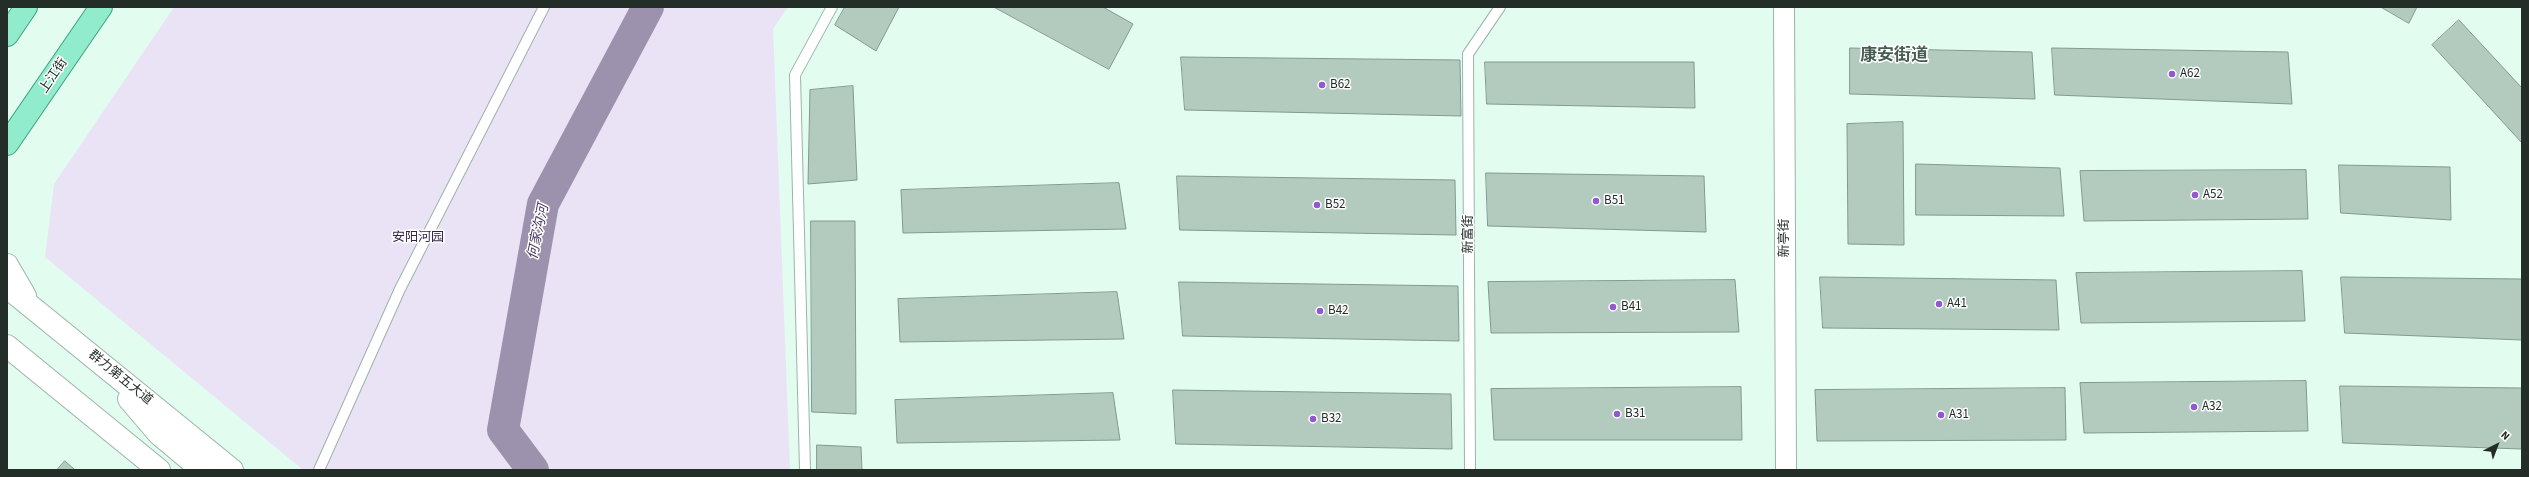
<!DOCTYPE html>
<html>
<head>
<meta charset="utf-8">
<style>
	body { margin:0 }
	#map { position:relative; width:2529px; height:477px; overflow:hidden; background:#e3fcf0; font-family:"Source Sans 3",sans-serif }
	canvas { display:block }
	.frame { position:absolute; inset:0; border:8px solid #242e29; pointer-events:none }
	.north { position:absolute; left:2477px; top:425px; width:40px; height:40px; -webkit-text-stroke:3px #fff; paint-order:stroke; rotate:42deg; font-size:11px; font-weight:700; line-height:16px; text-align:center; color:#242e29 }
	.north::after { content:''; display:block; margin:auto; width:14px; height:18px; background:#242e29; clip-path:polygon(50% 0,100% 100%,50% 72%,0 100%) }
</style>
</head>
<body>
<div id="map">
<canvas width="2529" height="477"></canvas>
<div class="frame"></div>
<div class="north">N</div>
</div>
<script>
const context = document.querySelector('canvas').getContext('2d');
context.lineJoin = 'round';
function fillPath(path, color) {
  context.fillStyle = color;
  context.fill(path, 'evenodd');
}
function trace(path, color, width, dash) {
  context.strokeStyle = color;
  context.lineWidth = width;
  context.lineCap = dash ? 'butt' : 'round';
  context.setLineDash(dash || []);
  context.stroke(path);
}
function drawText(font, color, halo, rows, align = 'center') {
  context.font = font + ' "Source Sans 3","Noto Sans SC",sans-serif';
  context.lineWidth = 3;
  context.setLineDash([]);
  context.textBaseline = 'middle';
  context.strokeStyle = halo;
  context.fillStyle = color;
  for (const [text, x, y, turn = 0] of rows) {
    context.save();
    context.translate(x, y);
    context.rotate((+turn || 0) * Math.PI / 180);
    context.textAlign = isNaN(turn) ? turn : align;
    if (halo) context.strokeText(text, 0, 0);
    context.fillText(text, 0, 0);
    context.restore();
  }
}
fillPath(new Path2D(`
	M174,7h614l-15,22 17,441h-487l-258,-213 9,-73z`), '#eae3f6');
trace(new Path2D(`
	M533,470l-30,-40 40,-226 105,-197`), '#9d92ad', 32);
const building = new Path2D(`
	M845,7h54l-23,44 -41,-26z
	M994,7h109l30,17 -24,45z
	M2381,7h36l-8,16z
	M2459,20l63,68v55l-90,-98z
	M1850,48l182,4 3,47 -185,-5z
	M2052,48l236,4 4,52 -237,-9z
	M1181,57l279,3 1,56 -276,-6z
	M1485,62h209l1,46 -208,-4z
	M853,86l4,94 -49,4 2,-94z
	M1903,122l1,123 -56,-1 -1,-120z
	M1916,164l144,4 4,48 -148,-1z
	M2339,165l111,2 1,53 -110,-7z
	M2306,170l2,49 -224,2 -4,-50z
	M1486,173l218,3 2,56 -218,-6z
	M1177,176l278,4 1,55 -276,-5z
	M1119,183l7,46 -223,4 -2,-43z
	M811,221h44l1,193 -44,-2z
	M2302,271l3,50 -224,2 -5,-50z
	M1820,277l236,3 3,50 -236,-2z
	M2341,277l181,2v61l-177,-7z
	M1735,280l4,52 -248,1 -3,-51z
	M1179,282l279,4 1,55 -276,-5z
	M1117,292l7,47 -224,3 -2,-43z
	M2306,381l2,50 -224,2 -4,-50z
	M2340,386l182,2v61l-179,-6z
	M1741,387l1,53h-248l-3,-51z
	M2065,388l1,52 -249,1 -2,-51z
	M1173,390l278,4 1,55 -276,-5z
	M1113,393l7,47 -223,3 -2,-43z
	M817,445l44,2 1,23h-45z
	M65,461l10,9h-18z`);
fillPath(building, '#b3cbbf');
trace(building, '#82998f', 1);
const lane = new Path2D(`
	M319,470l81,-181 144,-282
	M805,470l-10,-395 37,-68
	M1470,470l-2,-416 32,-47`);
const street = new Path2D(`
	M1784,7l2,463`);
const secondary = new Path2D(`
	M7,265l18,31
	M7,287l225,183
	M7,346l152,124
	M129,399l30,35 43,36`);
const primary = new Path2D(`
	M7,35l19,-28
	M7,144l94,-137`);
trace(lane, '#9cb4a9', 12);
trace(street, '#9cb4a9', 22);
trace(secondary, '#9cb4a9', 24);
trace(primary, '#3ba27e', 24);
trace(lane, '#fff', 10);
trace(street, '#fff', 20);
trace(secondary, '#fff', 22);
trace(primary, '#91eccd', 22);
for (const [x, y, r, color] of [
	[2172,74,4,"#9258cf"],
	[1322,85,4,"#9258cf"],
	[2195,195,4,"#9258cf"],
	[1596,201,4,"#9258cf"],
	[1317,205,4,"#9258cf"],
	[1939,304,4,"#9258cf"],
	[1613,307,4,"#9258cf"],
	[1320,311,4,"#9258cf"],
	[2194,407,4,"#9258cf"],
	[1617,414,4,"#9258cf"],
	[1941,415,4,"#9258cf"],
	[1313,419,4,"#9258cf"]
]) {
  const dot = new Path2D();
  dot.arc(x, y, r, 0, 2 * Math.PI);
  context.fillStyle = color;
  context.fill(dot);
  trace(dot, '#fff', 1.5);
}
drawText('13px', '#242e29', '#fff', [
	["A62",2180,74],
	["B62",1330,85],
	["A52",2203,195],
	["B51",1604,201],
	["B52",1325,205],
	["A41",1947,304],
	["B41",1621,307],
	["B42",1328,311],
	["A32",2202,407],
	["B31",1625,414],
	["A31",1949,415],
	["B32",1321,419]
], 'left');
drawText('13px', '#242e29', '#fff', [
	["上江街",54,76,-56],
	["新富街",1469,234,-90],
	["新亭街",1785,238,-90],
	["群力第五大道",120,378,39]
]);
drawText('13px', '#35234a', '#fff', [
	["安阳河园",418,238]
]);
drawText('italic 14px', '#4a3861', '#fff', [
	["何家沟河",539,232,-78]
]);
drawText('bold 17px', '#475c52', '#fff', [
	["康安街道",1894,56]
]);
</script>
</body>
</html>
